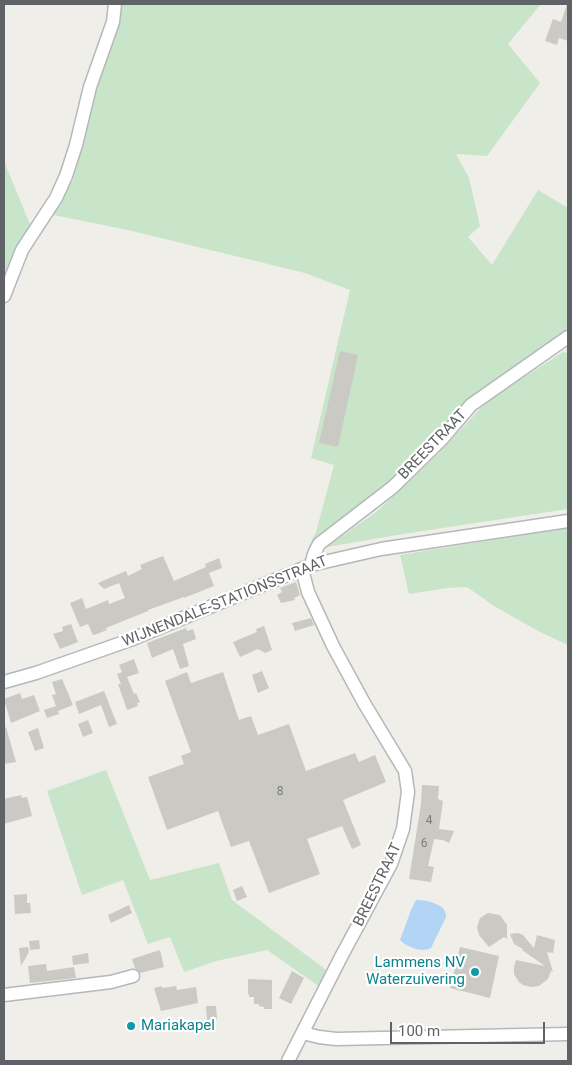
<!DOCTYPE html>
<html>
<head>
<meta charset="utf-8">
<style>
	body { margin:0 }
	#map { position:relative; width:572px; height:1065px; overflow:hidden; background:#efeee8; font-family:Roboto,sans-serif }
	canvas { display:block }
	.frame { position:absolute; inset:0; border:5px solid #5f6266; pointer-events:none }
	.scale { position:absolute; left:390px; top:1022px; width:155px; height:22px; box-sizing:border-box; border:2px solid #5f6266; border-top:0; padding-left:6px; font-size:15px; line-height:18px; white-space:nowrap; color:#5f6266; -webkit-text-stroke:4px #fff; paint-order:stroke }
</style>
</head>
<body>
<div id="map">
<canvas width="572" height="1065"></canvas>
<div class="frame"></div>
<div class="scale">100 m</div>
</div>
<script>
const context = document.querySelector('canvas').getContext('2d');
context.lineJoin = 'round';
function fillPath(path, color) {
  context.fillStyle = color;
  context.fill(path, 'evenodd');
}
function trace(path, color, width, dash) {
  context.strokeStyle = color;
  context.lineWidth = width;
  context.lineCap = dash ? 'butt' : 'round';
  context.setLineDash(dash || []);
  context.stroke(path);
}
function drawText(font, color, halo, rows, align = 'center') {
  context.font = font + ' Roboto,sans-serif';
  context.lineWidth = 4.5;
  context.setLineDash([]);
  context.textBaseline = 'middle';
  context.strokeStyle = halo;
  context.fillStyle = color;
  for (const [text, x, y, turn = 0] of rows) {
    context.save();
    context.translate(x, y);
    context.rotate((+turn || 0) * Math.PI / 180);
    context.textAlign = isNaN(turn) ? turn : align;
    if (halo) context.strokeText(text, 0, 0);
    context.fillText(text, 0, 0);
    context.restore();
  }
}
fillPath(new Path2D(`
	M120,4h421l-33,40 32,39 -53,73 -31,-2 13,24 11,48 -12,11 24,28 46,-75 30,18v124l-94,64 -86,86 -80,66 8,-16 18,-67 -23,-7 39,-168 -45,-17 -177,-43 -79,-16 24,-34 27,-103 19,-54z
	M4,161l27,66 -27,60z
	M563,352l5,1v156l-165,25 -76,13 49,-35 21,-19 42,-40 41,-44 15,-13z
	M568,528v117l-30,-14 -44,-25 -27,-19 -20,1 -38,6 -9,-39z
	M106,770l44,110 69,-17 13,37 97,72 -9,15 -53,-37 -51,11 -32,11 -14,-35 -22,7 -25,-64 -41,15 -35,-104z`), '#c8e4c9');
fillPath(new Path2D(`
	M416,900c11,0 31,4 30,17l-15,31c-10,5 -24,-1 -31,-8l11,-30z`), '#b2d5f5');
fillPath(new Path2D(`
	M567,4l1,37 -9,-3 -2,7 -12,-4 8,-22 8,3z
	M340,351l18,4 -20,92 -19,-4z
	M163,556l11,25 32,-14 -1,-3 14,-6 3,10 -13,5 5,13 -30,12v-1l-36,13v1l-42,17 1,2 -10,4 -4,1 -5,-11 -8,3 -10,-24 12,-5 4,11 22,-9 1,4 16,-6 -6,-15 -15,6 -6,-6 28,-12 2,5 14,-7 -2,-4z
	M296,582l4,13 -6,3 1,2 -14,3 -4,-8 5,-3 -2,-4z
	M311,618l3,7 -19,6 -3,-8z
	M71,624l7,18 -18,7 -7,-15 10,-3 -1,-4z
	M264,626l8,24 -7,3 -7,-4 -18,8 -7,-15 24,-10 -1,-3z
	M186,628l1,3 6,-2 3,10 -13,5 6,22 -9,3 -7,-20 -21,9 -5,-15z
	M134,659l5,14 -12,4 7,17 2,-1 4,9 -3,1 1,3 -11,4 -9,-26h3l-4,-10 5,-2 -3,-7z
	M262,671l7,17 -11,5 -6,-18z
	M187,672l4,11 32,-11 16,48 12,-4 7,19 31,-11 17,47 49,-18 4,9 16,-7 11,27 -43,18 18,45 -9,4 -10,-23 -35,13 13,35 -51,19 -20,-52 -18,6 -13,-36 -51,19 -19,-53 36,-13 -3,-8 10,-4 -26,-71z
	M62,679l11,26 -15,6 1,3 -12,4 -3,-8 12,-4 -4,-11 4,-1 -4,-12z
	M104,691l13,33 -8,3 -8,-22 -22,9 -4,-12z
	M20,693l2,6 12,-4 6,16 -29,12 -7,-24z
	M88,720l5,13 -10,4 -5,-13z
	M6,727l10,35 -12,2v-36z
	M38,728l6,20 -9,3 -7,-19z
	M422,785l17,1 -1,13 5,2 -4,28 15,2 -5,12 -6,-3 -9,-1 -6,27 6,1 -3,15 -22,-3 12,-75z
	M21,795l1,3 5,-1 5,19 -28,8v-25z
	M242,886l5,11 -10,4 -4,-11z
	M27,894v9h3l1,10 -16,1 -1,-19z
	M129,905l3,8 -21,10 -3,-8z
	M488,913l12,2 7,10v14l-3,-2 -15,10 -10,-12 -2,-8 3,-9z
	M518,933l5,2 11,13 3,-13 18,5 -2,13 -6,-1 6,20 -2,-1 -3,8 -9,7 -8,1 -8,-2 -4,-3 -5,-8v-7l2,-7 29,6 -23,-16 1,-1 -9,-5 -4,-10z
	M39,940l1,9 -10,1 -1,-9z
	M28,947l1,5 -8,14 -2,-18z
	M460,947l39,9 -9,42 -40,-10z
	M160,950l4,17 -24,6 -5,-5 -3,-9z
	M88,953l1,10 -16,2 -1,-9z
	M46,964l1,7 27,-4 2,11 -46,5 -2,-17z
	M292,971l12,7 -13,26 -12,-6z
	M248,979l24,1v29h-8v-2l-5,-1v-2h-5v-7h-5v-3h-1z
	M162,986v2l14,-2 1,4 19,-3 2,16 -37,8 -7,-23z
	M206,1006h10l1,13 -10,1z`), '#cbc9c4');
const street = new Path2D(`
	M4,296l18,-46 34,-52 10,-22 10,-31 14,-58 23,-65 2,-18
	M311,565l3,-11 5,-10 74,-57 48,-47 30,-35 97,-68
	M4,682l32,-9 94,-33 181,-75 70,-16 187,-28
	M4,995l107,-13 22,-6
	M303,1033l16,4 17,2 232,-5
	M288,1061l53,-104 50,-93 12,-35 5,-37 -3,-21 -41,-68 -31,-57 -25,-54 -6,-23`);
trace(street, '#b5b7bb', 15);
trace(street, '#fff', 12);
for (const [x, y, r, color] of [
	[475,972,5,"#0f9aa8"],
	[131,1026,5,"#0f9aa8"]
]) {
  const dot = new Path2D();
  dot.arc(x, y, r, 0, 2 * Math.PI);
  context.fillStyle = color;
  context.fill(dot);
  trace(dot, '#fff', 2);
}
drawText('12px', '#7a7c7e', null, [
	["8",280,792],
	["4",429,821],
	["6",424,844]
]);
drawText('15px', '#5f6266', '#fff', [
	["BREESTRAAT",433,445,-46],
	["WIJNENDALE-STATIONSSTRAAT",225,602,-22],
	["BREESTRAAT",378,885,-64]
]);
drawText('15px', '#0d838f', '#fff', [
	["Lammens NV",465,963],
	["Waterzuivering",465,980],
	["Mariakapel",141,1026,"left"]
], 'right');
</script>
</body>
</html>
